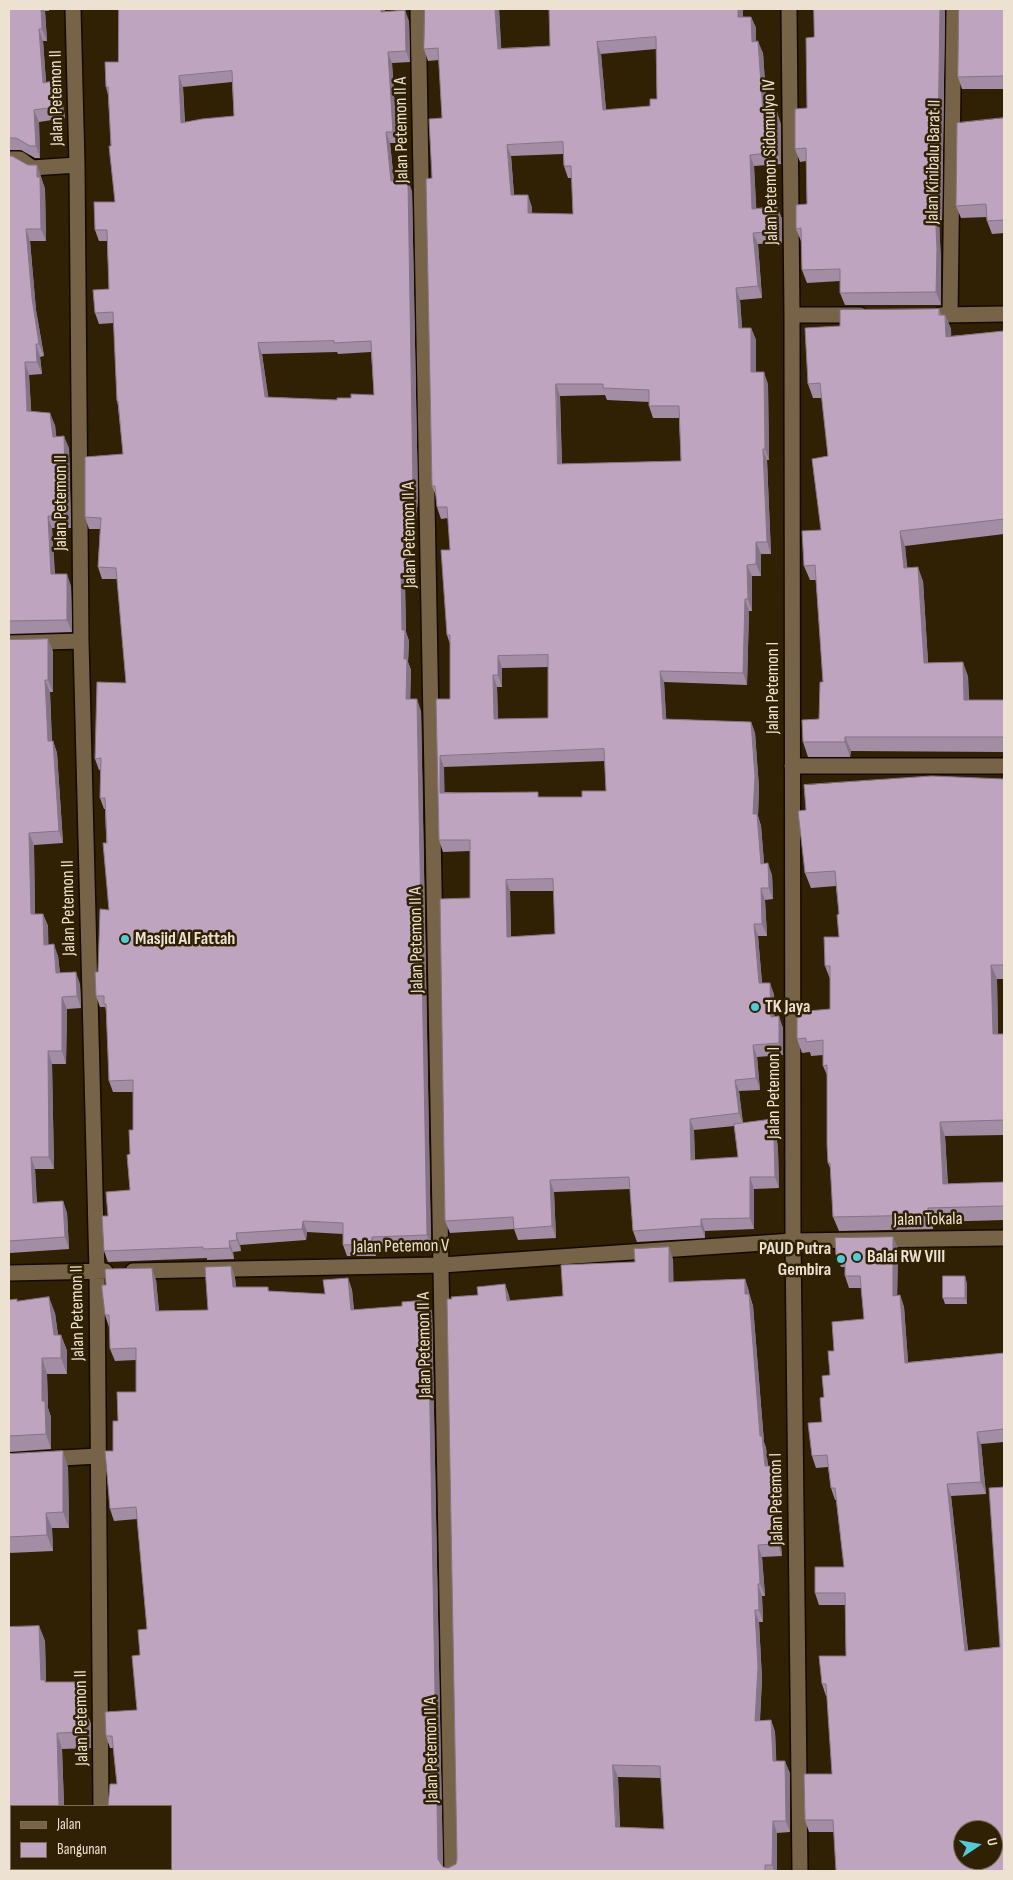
<!DOCTYPE html>
<html>
<head>
<meta charset="utf-8">
<style>
	body { margin:0 }
	#map { position:relative; width:1013px; height:1880px; overflow:hidden; background:#302004; font-family:"Sofia Sans Condensed",sans-serif }
	canvas { display:block }
	.frame { position:absolute; inset:0; border:10px solid #ede2d2; pointer-events:none }
	.legend { position:absolute; left:10px; top:1805px; width:162px; height:65px; box-sizing:border-box; background:#302004; border:1px solid #7c6e56; margin:0; padding:6px 9px; list-style:none; font-size:15px; color:#ede2d2 }
	.legend li { display:flex; align-items:center; gap:10px; height:25px }
	.legend b { width:25px; border:1px solid #7c6e56 }
	.north { position:absolute; left:953px; top:1820px; width:50px; height:50px; box-sizing:border-box; background:#302004; border:1px solid #7c6e56; border-radius:50%; rotate:78deg; font-size:14px; font-weight:700; line-height:20px; text-align:center; color:#ede2d2 }
	.north::after { content:''; display:block; margin:auto; width:18px; height:22px; background:#52cbd7; clip-path:polygon(50% 0,100% 100%,50% 72%,0 100%) }
</style>
</head>
<body>
<div id="map">
<canvas width="1013" height="1880"></canvas>
<div class="frame"></div>
<ul class="legend">
<li><b style="height:6px;background:#776448"></b>Jalan</li>
<li><b style="height:14px;background:#bea4bf"></b>Bangunan</li>
</ul>
<div class="north">U</div>
</div>
<script>
const context = document.querySelector('canvas').getContext('2d');
context.lineJoin = 'round';
function trace(path, color, width, dash) {
  context.strokeStyle = color;
  context.lineWidth = width;
  context.lineCap = dash ? 'butt' : 'round';
  context.setLineDash(dash || []);
  context.stroke(path);
}
function fillPath(path, color) {
  context.fillStyle = color;
  context.fill(path, 'evenodd');
}
function drawText(font, color, halo, rows, align = 'center') {
  context.font = font + ' "Sofia Sans Condensed",sans-serif';
  context.lineWidth = 5;
  context.setLineDash([]);
  context.textBaseline = 'middle';
  context.strokeStyle = halo;
  context.fillStyle = color;
  for (const [text, x, y, turn = 0] of rows) {
    context.save();
    context.translate(x, y);
    context.rotate((+turn || 0) * Math.PI / 180);
    context.textAlign = isNaN(turn) ? turn : align;
    if (halo) context.strokeText(text, 0, 0);
    context.fillText(text, 0, 0);
    context.restore();
  }
}
const minor = new Path2D(`
	M73,9l4,156 4,476 16,630 4,535
	M418,9l34,1862
	M789,9l3,306 1,926 7,630
	M9,159h11l12,9 45,-3
	M792,315h68
	M941,315l63,-1
	M950,315l4,-306
	M9,643l72,-2
	M792,766h212
	M133,1271l309,-6 351,-24 211,-3
	M9,1273l96,-2
	M9,1461l89,-5
	M102,1869v2`);
trace(minor, '#150a00', 18);
trace(minor, '#776448', 15);
fillPath(new Path2D(`
	M9,9h40v2h-4l2,30h-4l3,41 15,11 4,25 -26,4 1,36h-5l-14,-8h-12z
	M107,9h278v3l24,9 1,41 -18,1 5,80h-7l4,38 18,10 6,307 -2,21h-7l2,65h-6l1,48 3,9 -1,21 3,8 -1,29 11,12 10,536 -55,1v8h-29l-4,-11v-11l-36,-2 -1,8 -66,5 1,6 -8,1 1,7 -27,1v-2l-99,4 -4,-11 4,-35 22,-26v-36l3,-24v-38h-20l-4,-11 -3,-71 -1,-3h-5l-4,-11 2,-24 11,-62 -4,-101h-1l-4,-11v-28h-1l-4,-11 31,-76 -9,-104h-15l-4,-12 2,-38h-11l-4,-12 38,-63 -5,-48 -1,-5 -3,-78 -15,1 -4,-11 14,-24 -2,-48h-8l-4,-11 20,-28 -4,-56 -3,-51 -2,-8 12,-25 1,-52h-12zM232,82l2,34 -49,6 -2,-35zM337,352l1,2 33,-2 3,43 -23,3 -14,2 -69,-3 -6,-43z
	M499,9l2,39 49,-2 193,-29h8l5,11v14l7,11 4,60 14,11v40l-27,2 2,42 21,-1 5,12v24l-24,1 4,54 -22,2 2,28h9l5,12v32l12,12 1,76h-2l4,94h-10v22h-9v35h-3l-2,74 -83,-3 2,37 85,3 4,11 4,55 -1,28 3,10 3,37 8,12 1,24 -8,1 2,36h-9l4,47 12,11v22l9,12v27l-26,2 3,33 -21,1 4,32 33,8 2,19 1,38 -25,1v40l-49,2v7l-68,4 -4,-11 -3,-42 -76,3 2,46 -38,2 -4,-11 -64,4 -5,-12 25,-323v-47l-27,1 -4,-12 -3,-141h14v-55l-3,-9 3,-85 -2,-32 -7,1 -4,-12 -1,-11 -4,-10v-308l10,-60 -3,-58 -11,1 -4,-12zM656,49l1,50 -7,7 -44,4 -5,-56zM563,154l1,12 4,12h4l1,36h-41v-7l-18,-12 -3,-39zM605,395l2,5 42,2v4l4,12h26l2,43 -119,3 -2,-68zM548,667v51l-50,1 -1,-32h5v-19zM605,761l1,30 -24,6h-42l-96,-5v-25zM510,891h44l1,43 -44,3zM734,1126l4,31 -43,3 -1,-30z
	M945,9l-3,211h-3l2,42v43h-96l-5,-12v-12l-33,2 -5,-13 -1,-29 -5,-12 11,-25 -1,-43 -6,1 -5,-13 12,-41 7,-71z
	M1004,9v80h-42l-4,-12z
	M1004,118v115l-12,1 -5,-13v-4l-26,1 -5,-12z
	M9,156l19,9h9l8,24 1,52h-16l6,69 8,46 -4,1 2,17 -13,1 2,36 24,14 1,12 13,11 2,80h-19l3,46 16,12 1,46 -63,2z
	M939,309l2,6h4l6,14v7l53,-5v203l-99,12 2,22 16,13 5,82 40,13 1,24h35v52l-153,-1 -1,6h-42l-5,-15 16,-23 4,-37 -7,-102h-6l-6,-14 17,-36 7,-74 -6,-58h-9l-5,-14 32,-58z
	M9,640l44,11v41h-3l2,49h1l4,12 6,90 -29,2 1,69h8l5,12v19l10,11 2,17 20,11 1,24 -14,1 -1,55h-14l2,105h-19l2,33 26,-1 4,12 2,36 -59,4v6h-1z
	M1004,779v200h-7l1,55h6v101l-59,1 3,48 56,-2v38l-71,2v7l-94,2 -6,-14 -2,-47 -3,-7 -1,-88 -4,-9v-11l-12,1 -1,-4 -8,1 -5,-14 33,-30v-30l-5,-13 14,-29v-23l-3,-28 -25,2 -6,-15z
	M893,1237l5,12 -1,46h3l4,12 4,55 96,-9v89l-23,2 5,50 -35,2 17,154 32,-3 4,224 -170,-39h-25l-4,-12 27,-46 -5,-78h-1l-4,-12 24,-28 -1,-51h-26l-4,-12 29,-26 -8,-67h-1l-4,-12 -3,-21 -12,1 -4,-12 10,-34 2,-25 6,-22 4,-24 30,-32 -3,-31h-12l-4,-12v-9h-4l-5,-12z
	M673,1259v23l72,-3 8,27 11,136 2,6 2,18 6,12 8,78 -20,1 3,39h-3l1,26h-4l3,57 -2,42 11,-1 4,12 1,29 14,12v59l-13,1v38h-634l28,-65 -54,-22 -4,-36h-3l-4,-12 31,-26 3,-55 7,-26 -10,-110 -23,2 -4,-12 3,-58 5,-30 18,-29v-32l-21,1 -5,-12v-22h-1l-4,-12 51,-35 3,31 49,-1 23,-44 4,12 1,9h32l1,4 56,3 23,-16 4,12 2,20 78,2 11,555 5,1 8,-4 1,-5 21,-564 27,-11 4,12 1,5 53,-5 72,-34zM618,1777l43,1 3,51 -44,-2z
	M967,1283v21h-22l-2,-6z
	M17,1299v2l38,12 3,22h3l6,16v23h-20l1,34 3,9v32l-42,3v-152z
	M9,1454l59,13 1,61h-17l1,23 -44,2z
	M39,1626l6,15 1,41h35l6,16v16l4,10v24l-29,1 2,57h-53v63h75v2h-77v-244z`), '#a38da4');
fillPath(new Path2D(`
	M41,9h3l1,2 2,30 -5,-12z
	M381,9h4l1,14 -5,-11z
	M495,9h4l3,51 -4,-11z
	M738,9h5v19l-5,-11z
	M940,9h5l-3,211 -5,-13z
	M405,10l4,11 1,41 -4,-11z
	M751,17l5,11v25l-4,-11z
	M39,29l4,12 4,54 -4,-12z
	M758,41l5,12 5,72 -5,-12z
	M597,42l4,12 6,67 -4,-11z
	M388,52l4,11 5,80 -4,-11z
	M179,76l4,11 2,47 -4,-11z
	M57,80l4,13 4,25 -4,-12z
	M34,110l5,12 1,36 -4,-12z
	M777,112l4,12v40l-4,-12z
	M386,132l4,11 5,49 -4,-11z
	M507,145l4,11 4,51 -4,-12z
	M750,155l4,11 3,54 -5,-11z
	M37,165l8,24 1,52 -5,-12z
	M408,180l4,11 6,307 -2,21 -4,-11z
	M528,195l4,12v18l-4,-12z
	M777,207l5,12v24l-4,-12z
	M935,207l4,13 2,42v43l-5,-13z
	M26,229l4,12 6,69 8,46 -5,-12 -7,-46z
	M753,233l5,11 4,54 -4,-12z
	M736,288l4,12 3,40 -4,-12z
	M945,315l6,14 1,22 -6,-14z
	M751,328l5,12v44l-5,-12z
	M258,343l4,11 8,54 -5,-11z
	M36,344l4,13 2,17 -5,-12z
	M25,362l4,13 3,48 -5,-12z
	M764,372l4,12 1,76 -4,-11z
	M556,384l4,12 2,80 -4,-12z
	M50,413l5,12 3,24 -5,-12z
	M64,436l5,12 2,80 -5,-12z
	M763,449l4,11 4,94 -4,-12z
	M404,508l5,11 2,65 -4,-11z
	M48,516l4,12 3,58 -4,-12z
	M900,531l5,15 4,36 -5,-14z
	M756,542l5,12v22l-5,-12z
	M747,565l5,11v35l-4,-12z
	M918,567l5,14 6,96 -5,-14z
	M401,573l4,11 1,48 3,9 -1,21 3,8 -1,41 -4,-12 -4,-69z
	M67,574l4,12 1,46 -5,-12z
	M745,599l4,12 -2,74 -4,-12z
	M48,639l5,12v41l-5,-12z
	M498,656l4,12v19l-4,-12z
	M963,662l5,14 1,38 -5,-14z
	M660,671l4,11 3,49 -4,-12z
	M493,675l4,12 1,43 -4,-11z
	M45,680l5,12 2,61 -4,-12z
	M417,699l4,12 10,536 -4,-12z
	M751,722l4,11 4,55 -1,28 3,10 4,49 -4,-11 -8,-50z
	M845,737l6,14 -1,6 -5,-15z
	M53,741l4,12 6,90 -4,-12z
	M440,756l4,11 1,37 -5,-11z
	M29,833l5,12 1,81 -4,-12z
	M768,863l4,12 1,24 -4,-11z
	M506,880l4,11 1,58 -4,-12z
	M761,888l4,12 2,36 -5,-12z
	M43,914l5,12 1,31 -5,-12z
	M754,924l4,12 5,59 -4,-12z
	M54,944l4,12 3,29 -5,-12z
	M991,965l6,14 1,69 -5,-14z
	M76,972l4,12 1,24 -4,-12z
	M770,983l4,11 1,34 -4,-11z
	M62,997l5,12 -1,55 -4,-13z
	M779,1016l4,12v27l-4,-12z
	M753,1045l4,12 3,33 -4,-12z
	M48,1051l4,13 2,105 -5,-12z
	M735,1080l4,11 4,34 -4,-12z
	M690,1119l4,11 1,41 -4,-11z
	M772,1119l4,12 2,19 1,38 -4,-11z
	M940,1122l5,14 3,62 -5,-14z
	M31,1157l4,12 2,46 -4,-12z
	M750,1177l4,12v40l-4,-11z
	M550,1180l4,12 2,46 -4,-12z
	M63,1201l4,12 2,36 -4,-12z
	M928,1208l5,14v7l-5,-14z
	M701,1219l4,12v7l-4,-12z
	M303,1221l4,11 -1,8 -4,-11z
	M236,1233l4,12 1,6 -4,-11z
	M372,1237l4,11v8l-4,-12z
	M893,1237l5,12 -1,59 -4,-12z
	M229,1241l4,11 1,7 -4,-11z
	M669,1247l4,12 1,35 -5,-12z
	M231,1266l4,12 2,21 -4,-12z
	M152,1268l4,12 4,43 -4,-12z
	M965,1276l2,7v21l-2,-6z
	M348,1278l4,12 3,32 -4,-12z
	M745,1279l4,12 1,15 -5,-12z
	M505,1284l4,12 2,17 -4,-12z
	M749,1294l4,12 11,136 2,6 3,30 -4,-12 -5,-30z
	M900,1295l4,12 5,68 -4,-12z
	M49,1297l6,16 5,38 -6,-16z
	M428,1300l4,12 11,559 -5,-12z
	M61,1335l6,16v23l-6,-16z
	M42,1358l5,16 1,34 3,9v32l-5,-15 -4,-33z
	M977,1432l4,12 5,50 -5,-12z
	M63,1451l5,16 1,61 -6,-16z
	M770,1466l4,12 8,78 -4,-12z
	M947,1484l4,12 18,166 -4,-11z
	M46,1513l6,15 1,23 -6,-16z
	M758,1545l4,12 3,39 -5,-12z
	M758,1584l4,12 1,26 -4,-12z
	M755,1610l4,12 3,57 -3,54 -4,-12z
	M39,1626l6,15 1,42 -5,-3z
	M81,1682l6,16v16l4,10v24l-6,-16 -3,-23z
	M771,1720l4,12 2,41 -4,-12z
	M57,1733l5,16 2,57h-5z
	M785,1761l5,12v59l-4,-11z
	M613,1765l5,12 2,62 -4,-12z
	M773,1821l4,12v38h-3l-2,-6z
	M80,1869h6v2h-6z`), '#857386');
const building = new Path2D(`
	M9,9h32l1,20h-3l4,54 14,-3 4,26 -27,4 2,36h-6l-14,-8h-7z
	M119,9h262v3l24,-2 1,41 -18,1 5,80h-7l5,49 17,-1 5,306 -1,22h-8l3,65h-6l1,57h3l-1,29h3l-1,40h11l10,536 -55,2v7l-29,1v-22l-40,-2 -1,8 -66,4 1,7 -8,1 1,7 -27,1v-2l-99,4 -2,-35h6l-2,-24 24,-2 -3,-35 3,-1 -1,-24h4v-50l-24,1 -3,-77h-2v-8h-8l-1,-24h3l2,-63 9,1 -6,-67h4l-2,-45h-5l1,-40 -6,1 2,-77 29,1 -10,-115 -18,-1 3,-49 -16,-1v-60l38,-3 -5,-53h-1l-4,-89 -18,1 -2,-23 16,-1 -2,-59h-12l-1,-28h21l-6,-56h2l-3,-59h-2l-1,-25h13zM232,71l2,45 -32,3 -21,4 -2,-47zM334,341v2l37,-2 3,54 -23,-1v4h-14v2l-72,-3 -7,-54z
	M425,9h70l3,40 52,-3 -1,-37h189v8h13l1,25 6,-1 5,72 14,-1v40l-27,3 2,54 25,-2 1,24 -25,2 5,53 -22,2 3,40h12v44h13l1,77h-2l4,93h-11v22l-9,1 1,34h-3l-2,74 -83,-2 3,48 88,3 4,54 -2,38h4l4,50 7,-1 1,25h-8l1,36h-8l5,59h11l1,34 8,-1v27l-26,2 3,33 -21,2 4,33 -49,6 1,41 47,-3 -4,-33 38,-5 2,20 1,38h-25v41l-49,1v7l-68,5 -4,-54 -79,3 2,46 -38,3 -1,-12 -68,4 -5,-322 30,-1v-58h-31l-3,-141h14v-64h-3l-6,-85h9l-3,-43h-10l-2,-21h-3l-6,-307 6,-1 -3,-59 13,-1 -4,-70 -14,1zM656,37l1,62h-7v7l-47,4 -6,-68zM563,142l1,24h7l2,48 -45,-1v-18h-17l-4,-50zM556,384h47v4l46,2v16h30l2,55 -123,3zM548,655v63l-54,1 -1,-44h5v-19zM604,749l2,42h-24v6h-44v-5l-98,1v-37zM553,879l2,55 -48,3 -1,-57z
	M814,9h126l-3,198h-2l2,42 -1,43 -96,1v-24l-38,1 -1,-42 -5,1v-24l11,-1 -1,-56 -11,1v-40l12,-1 -1,-70 8,-1z
	M959,9h45v67l-46,1z
	M1004,118v102l-17,1 -1,-17 -30,2 1,-83z
	M9,156h3l16,9h9v12h3l1,52h-15l6,69 7,46h-3l1,18h-12l2,49 23,2 3,24 11,-1 2,80h-18l3,58h16v46l-58,1z
	M939,309v6h6l1,22 58,-6v188l-104,12 4,37 14,-1 6,96 39,-1 1,38h40v37h-159v5h-42l-1,-22 17,-1 1,-37h3l-8,-117 -11,1 -2,-35 19,-1 -9,-71 16,-3 -8,-73 -12,1 -3,-56 35,-2v-16z
	M48,639v41h-3l3,61h5l6,90 -30,2 2,81h12l1,31 10,-1 2,29 20,-1 1,24 -15,1v54h-14l1,106h-18l2,46 30,-2 2,36 -56,4v-601z
	M932,776l72,3v186h-13l2,69h11v86l-64,2 3,62 61,-2v24l-76,2v7l-95,2 -3,-54h-2l-1,-18v-80l-4,1v-26l-17,2v-4l-9,1v-27l33,-3v-43h-5l-1,-29h15l-2,-22 2,-1 -4,-43 -30,2 -7,-62 8,-1 -2,-25z
	M893,1237v59l7,-1 5,68 99,-10v76l-27,3 4,50 -34,2 18,167 35,-4 -11,-159 15,-1v384h-168l-3,-51h-28l-1,-46h28l-6,-90h-4l-3,-28h27l-1,-63h-30v-26h29l-9,-79h-4l-4,-33 -15,1 -4,-33 14,-1 -2,-24 4,-1 -2,-21 8,-1 -2,-24h6l-2,-29 32,-3 -4,-43h-15v-21h-9l-1,-17zM963,1830h30v30h-30z
	M669,1247v35l76,-3v15h4l11,142h2l3,30h5l8,78 -20,1 2,39h-2l1,26h-4l3,57 -3,54 16,-1 2,41h12l1,60h-13l-1,44h-7v6h-622v-2h28v-63h-63l2,-22h7l-5,-48h-6l-1,-24 32,-2 -5,-54 8,-1 -2,-25 9,-1 -11,-122 -26,2 -5,-58h8v-30h5l-1,-29h19v-44l-26,1 -1,-34h-4l-3,-26v-4h4l-1,-16 47,-1 4,43 52,-1 -3,-43 26,-1 2,21h35v4l57,3 -2,-14 25,-2 3,32 51,-4v-4l26,-2 10,559 5,8 5,1 8,-4 1,-5 -10,-560h5l-1,-2 27,-2 -1,-8 28,-3 2,17 56,-5 -2,-31 74,-3 -1,-13zM613,1765l47,1 4,63 -48,-2z
	M943,1276h22v22h-22z
	M49,1297l5,38h7v23h-19v43h3l1,33 -37,2v-136l8,-1v2z
	M63,1451v61l-17,1 1,22 -38,2v-83z
	M39,1626l2,54h4v2h36l1,27 3,-1v24l-28,1 2,73h-48v63h69v2h-71v-244z`);
fillPath(building, '#bea4bf');
trace(building, '#857386', 1);
for (const [x, y, r, color] of [
	[125,939,5,"#52cbd7"],
	[755,1007,5,"#52cbd7"],
	[857,1257,5,"#52cbd7"],
	[841,1259,5,"#52cbd7"]
]) {
  const dot = new Path2D();
  dot.arc(x, y, r, 0, 2 * Math.PI);
  context.fillStyle = color;
  context.fill(dot);
  trace(dot, '#302004', 2);
}
drawText('18px', '#ede2d2', '#302004', [
	["Jalan Petemon II",57,98,-91],
	["Jalan Petemon II A",402,130,-91],
	["Jalan Petemon Sidomulyo IV",771,162,-91],
	["Jalan Kinibalu Barat II",934,162,-89],
	["Jalan Petemon II",61,503,-90],
	["Jalan Petemon II A",410,535,-91],
	["Jalan Petemon I",773,688,-90],
	["Jalan Petemon II",69,908,-91],
	["Jalan Petemon II A",417,940,-91],
	["Jalan Petemon I",774,1093,-90],
	["Jalan Tokala",928,1220,-1],
	["Jalan Petemon V",401,1247,-1],
	["Jalan Petemon II",78,1313,-91],
	["Jalan Petemon II A",425,1345,-91],
	["Jalan Petemon I",777,1499,-91],
	["Jalan Petemon II",82,1718,-91],
	["Jalan Petemon II A",432,1750,-91]
]);
drawText('bold 18px', '#ede2d2', '#302004', [
	["Masjid Al Fattah",135,939],
	["TK Jaya",765,1007],
	["PAUD Putra",831,1249,"right"],
	["Gembira",831,1270,"right"],
	["Balai RW VIII",867,1257]
], 'left');
</script>
</body>
</html>
